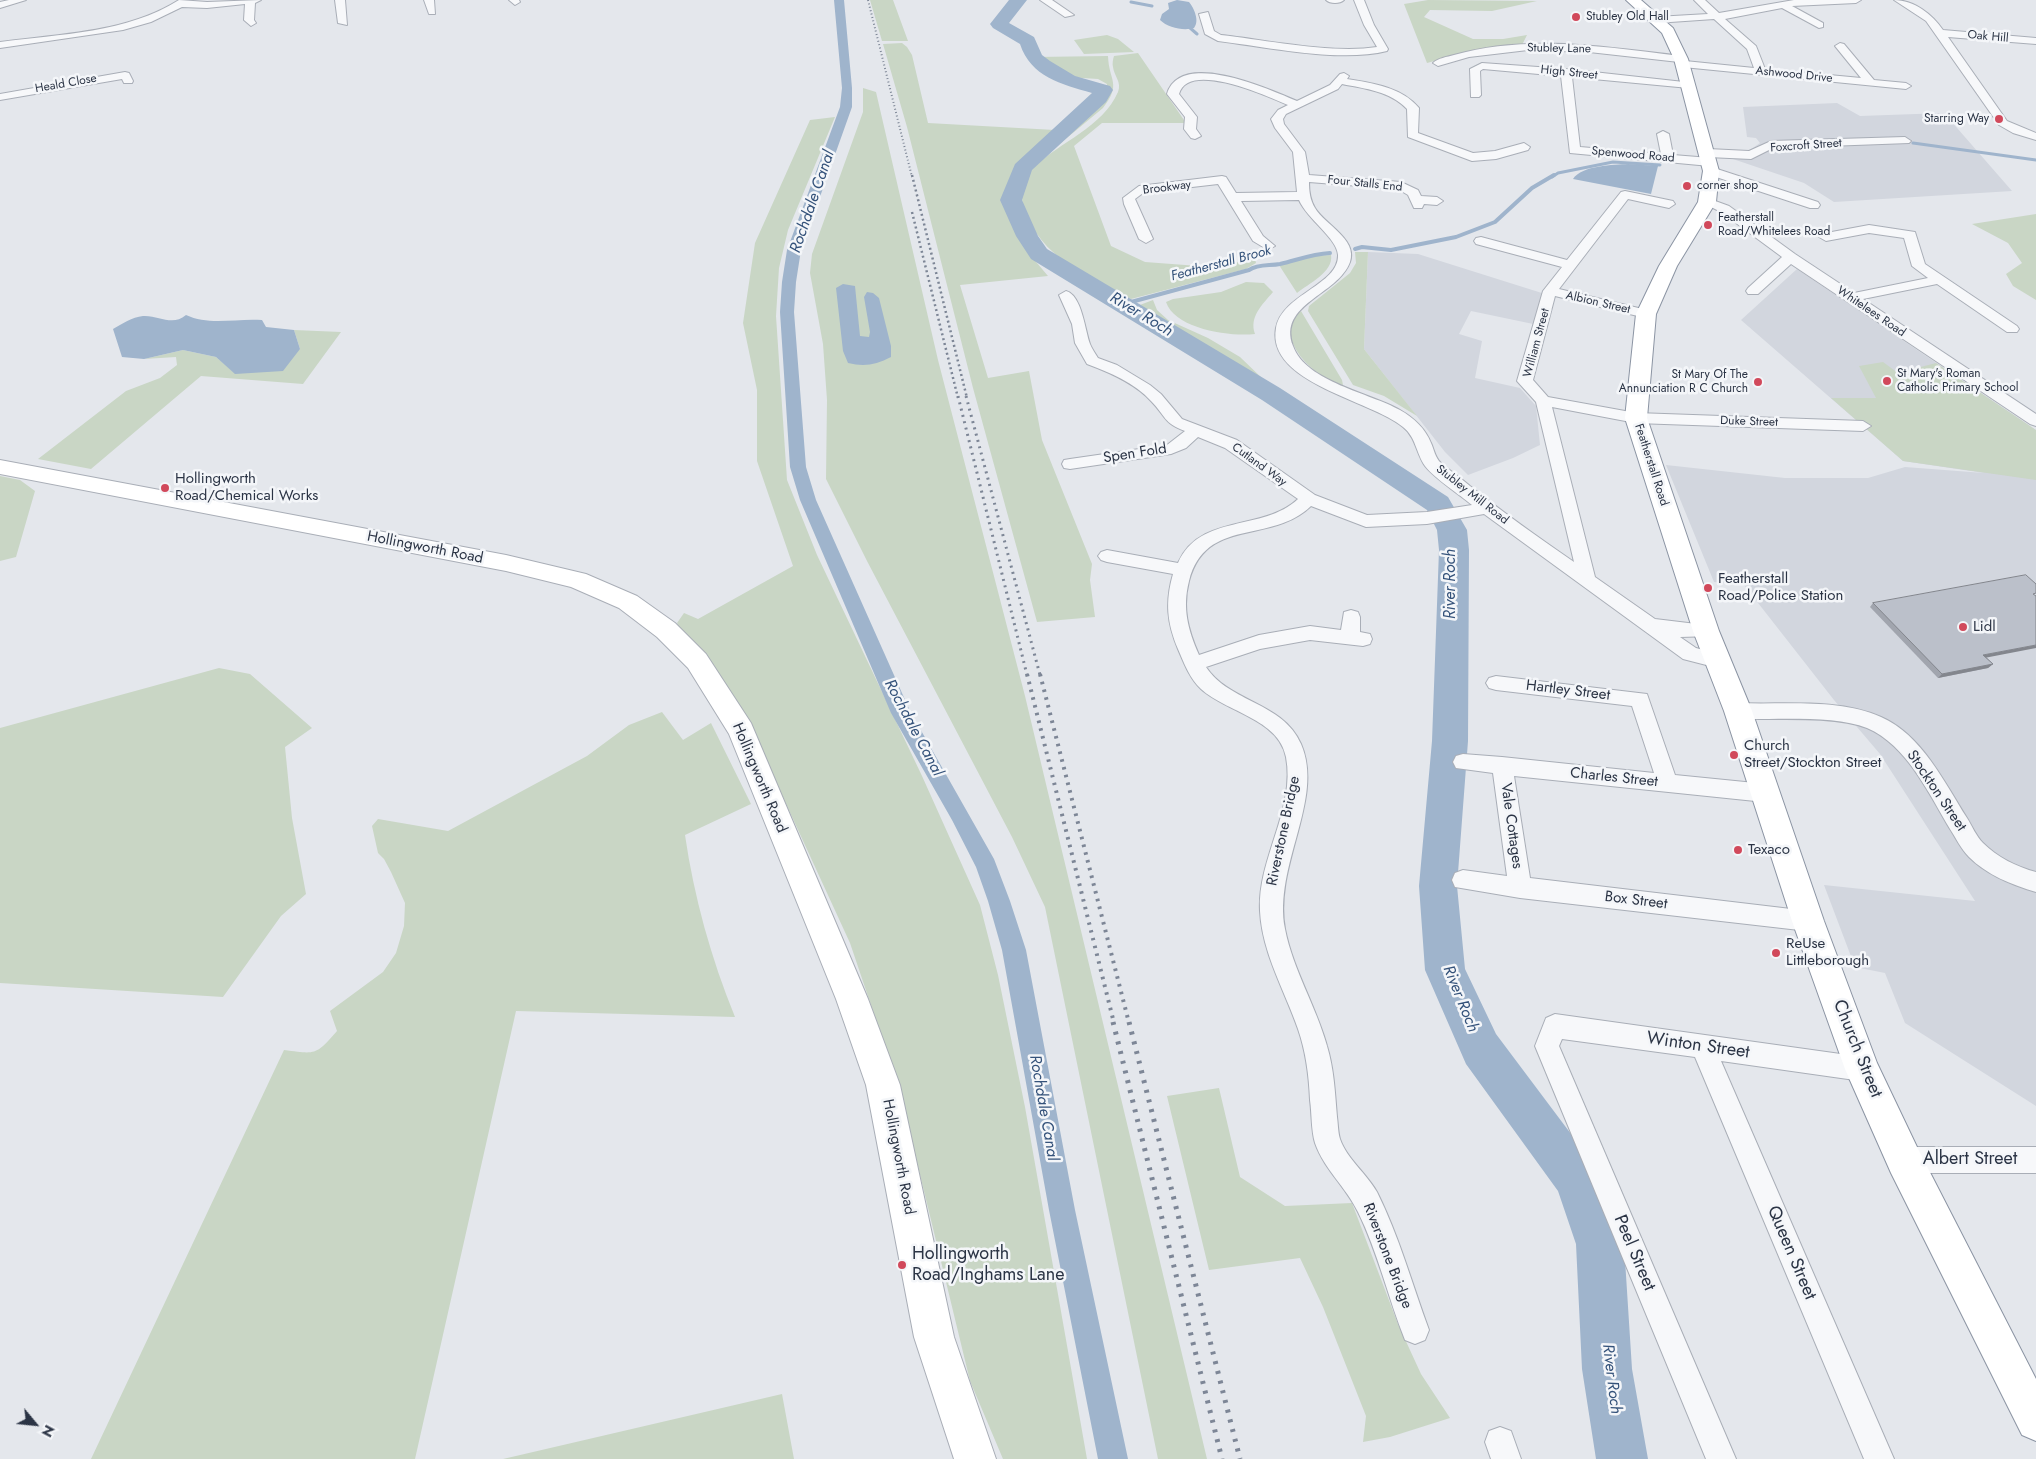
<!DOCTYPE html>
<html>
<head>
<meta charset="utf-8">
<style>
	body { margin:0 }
	#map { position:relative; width:2036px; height:1459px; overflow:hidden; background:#e4e7ec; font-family:Jost,sans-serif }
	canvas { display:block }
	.north { position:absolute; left:10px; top:1399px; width:50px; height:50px; -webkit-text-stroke:4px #f4f6f9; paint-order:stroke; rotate:118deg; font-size:14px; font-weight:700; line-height:20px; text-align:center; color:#2b3445 }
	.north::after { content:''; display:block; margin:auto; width:18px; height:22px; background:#2b3445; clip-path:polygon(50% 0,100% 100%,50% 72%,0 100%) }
</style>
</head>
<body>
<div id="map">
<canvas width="2036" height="1459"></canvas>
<div class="north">N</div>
</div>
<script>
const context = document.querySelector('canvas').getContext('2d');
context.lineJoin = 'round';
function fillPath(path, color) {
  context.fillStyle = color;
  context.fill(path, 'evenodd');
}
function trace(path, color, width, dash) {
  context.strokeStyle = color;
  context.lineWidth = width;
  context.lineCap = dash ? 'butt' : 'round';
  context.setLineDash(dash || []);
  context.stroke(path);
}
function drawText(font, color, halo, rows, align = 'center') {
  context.font = font + ' Jost,sans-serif';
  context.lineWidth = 5;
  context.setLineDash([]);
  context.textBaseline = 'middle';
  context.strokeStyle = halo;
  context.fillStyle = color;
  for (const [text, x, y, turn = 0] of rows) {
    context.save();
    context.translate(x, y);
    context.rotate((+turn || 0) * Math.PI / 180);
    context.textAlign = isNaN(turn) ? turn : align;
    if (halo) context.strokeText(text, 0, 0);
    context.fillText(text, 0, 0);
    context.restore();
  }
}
fillPath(new Path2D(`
	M1837,103l23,13 84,-3 68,78 -178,11 -30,-19 -80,-27 -1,-7 24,3 13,-9 -4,-5 -9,-1 -4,-30z
	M1368,252l50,2 127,40 -7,31 -67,-14 -12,23 23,7 -7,37 45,10 16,18 4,39 -27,13 -45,17 -23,-23 -81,-103z
	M1797,269l239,161v676l-131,-83 -20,-50 -30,-6 -31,-82 151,16 -95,-147 -46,-54 -90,-115 -30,-3 -48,-117 119,13h83l37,-11 79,6 -81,-12 -162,-141z`), '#d2d6de');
fillPath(new Path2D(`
	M870,0h23l15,41h-26z
	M1428,0l109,1 -45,10 -62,-1 -6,7 49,22h30l24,-4 -6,12 -68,9 -26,7 -23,-59z
	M1107,35l11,4 16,13 -50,2 -10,-14z
	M902,43l5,4 5,8 16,68 127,7 -36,32 -10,18 -4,24 21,46 22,26 -88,9 28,93 41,-7 13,69 50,124 -2,16 5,37 -58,5 -64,-234 -66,-261 -24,-83z
	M1138,53l48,70h-84l-28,23 37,100 34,16 67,5 43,-8 1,4 -10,6 -115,30c-42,-20 -91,-43 -107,-90 -5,-16 -1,-30 10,-42 26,-25 69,-40 84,-75 4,-10 -4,-16 -5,-25 -1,-3 0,-8 1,-11z
	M1108,56c1,26 14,27 -5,52l-70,58 -12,13 7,-12 68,-61 8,-11 3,-11 -9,-5 -31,-2 -32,-20z
	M863,88l13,4 62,268 87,336 182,763h-49l-113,-552 -33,-70 -145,-276 -41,-82 1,-79 -4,-56 -13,-71 2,-19 51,-142z
	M835,117l-47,113 -9,38 -3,48 11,164 30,75 105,221 58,129 18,70 27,132 62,352h-84l-33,-78 -71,-293 -49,-145 -97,-211 -73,-102 -3,-7 7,-10 14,6 95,-53 -36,-105v-71l-14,-67 12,-80 55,-123z
	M2036,214v86l-23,-14 -7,-12 16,-11 -14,-20 -36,-19z
	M1355,252h13l-4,97 53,67 -33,-20 -31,-11 -45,-74 1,-5 41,-33 6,-10z
	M1331,255c3,17 -23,29 -34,38l-18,-28 34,-9z
	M1246,282l18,1 9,9c-11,13 -24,25 -18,42 -25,3 -80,-5 -89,-32l7,-3 48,-7z
	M1153,300l4,10 11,10 40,18 32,19 25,24 -6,2 -127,-75z
	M1301,311l41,69 1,5c-27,-5 -73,-48 -42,-74z
	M294,330l47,2 -38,52 -102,-8 -110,93 -53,-10 88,-68 34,-13 17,-13 -1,-8 -32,2 39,-9 33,7 19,16 65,-24z
	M1883,362l15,11 38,-10 100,67v50l-133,-19 -72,-63h45l-17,-32z
	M0,476l20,4 15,11 -19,66 -16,4z
	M219,668l31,6 62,54 -27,19 7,71 14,76 -25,22 -58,81 -223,-14v-255z
	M662,712l21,28 28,-17 40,81 -66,31c9,62 26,123 50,182l-219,-6 -101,448h-324l193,-409c32,4 31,6 53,-19l-7,-20 53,-39 13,-19 8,-27 1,-23 -14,-31 -7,-13 -6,-6 -6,-27 6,-7 70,12 139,-75 42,-31z
	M1219,1088l21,89 45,29 67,-3 46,121 23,50 29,44 -60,19 -27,5 3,-26 -43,-109 -23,-49 -91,12 -42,-174z
	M782,1394l12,65h-291z`), '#c9d6c5');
fillPath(new Path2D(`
	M1177,0l12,2c5,6 11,19 5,26 -10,3 -26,0 -34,-8l2,-6 7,-5 -1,-6z
	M1628,164l30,2 -7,28 -78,-15c9,-14 41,-14 55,-15z
	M843,284l12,2 5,50 9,1 1,-5 -6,-35 3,-5 6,1 6,5 12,48v11c-15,8 -27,10 -43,6l-5,-12 -7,-63z
	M186,315c23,11 51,3 76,5l4,7 28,3 6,19 -17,22 -48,3 -19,-17 -33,-7 -39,9 -22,-2 -9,-28c9,-5 19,-12 30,-13 16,-1 29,11 43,-1z`), '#9fb4cc');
trace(new Path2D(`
	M1131,2l21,4
	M1189,27l8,7
	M1913,143l123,17
	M1552,177l6,-4 55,-11 47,3`), '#9fb4cc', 3);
trace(new Path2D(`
	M1355,249l7,-2 29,3 65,-13 39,-15 37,-34 22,-13
	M1120,305l129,-35c9,-6 20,-4 31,-6 17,-4 32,-10 50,-11`), '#9fb4cc', 4);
fillPath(new Path2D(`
	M834,0h10l8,88v19l-51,143 -5,32 -2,30 12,155 10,33 94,211 84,148 16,42 16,49 49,260 53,249h-30l-49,-249 -47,-260 -14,-49 -12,-34 -24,-47 -61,-107 -91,-213 -10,-33 -10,-155 2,-30 5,-32 53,-143 2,-19z`), '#9fb4cc');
fillPath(new Path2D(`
	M1009,0h18l-18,23 25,14 8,18 8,6 25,15 35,10 3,4 -7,12 -74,68 -10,30 16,36 9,13 233,139 168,109 19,33 2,20 -1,191 -11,145 8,83 31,65 96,128 32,82 8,125 16,90h-52l-14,-90 -6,-125 -18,-53 -92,-127 -41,-94 -6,-84 13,-145 7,-191 -2,-20 -10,-20 -165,-110 -231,-141 -15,-23 -16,-36 15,-36 77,-71c-31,-9 -61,-16 -72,-49l-27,-16 -3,-4z`), '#9fb4cc');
const street = new Path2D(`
	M9,0h17l-26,8v-6z
	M179,0l28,2 54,-2 -6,3 -1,17 2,3 -5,3 -7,-6 1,-16 -38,4 -25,-1 -31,15 -28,8 -123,18v-6c60,-8 127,-9 179,-42z
	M335,0h10l2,25 -9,-2z
	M424,0h10l1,14h-6z
	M509,0h10l1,2 -5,3z
	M1040,0h12l22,15 -9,2z
	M1326,0h18c-4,4 -14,4 -18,0z
	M1354,0h10l10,25 14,24 -1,2c-47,12 -120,-4 -169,-10l-13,-7 -6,-20 9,-2 6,19 7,4c46,5 111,19 156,12l-13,-22z
	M1694,0h11l14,13 75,-13h67l-5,3 -64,3 31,17v4l-4,1 -37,-20 -57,11 31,27 9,23 96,9 -26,-32 5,-3 4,1 30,36 32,3 5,3 -5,3 -223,-22 -4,-1v-4l-90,-10 -61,-2 -59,7 -31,9 -5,-3c5,-5 14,-6 21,-8 73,-21 152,-8 227,1l4,1v4l69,7 -7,-19 -33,-30 -58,4 -5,-3 5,-3 52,-3z
	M1894,0c20,0 38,14 49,30l93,8v6l-88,-7 59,84 29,12v7l-23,-7 -14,-8 -73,-104z
	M1482,63l84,6 127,14v4l-4,1 -117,-11 8,70 81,7 -4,-20 6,-3 6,3 4,21 37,3 6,4 -6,4 -140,-13 -9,-77 -78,-7 -3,2 1,24 -2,2h-8l-1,-28z
	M125,72l4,1 4,8 -1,2h-8l-2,-4 -122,21v-6z
	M1344,73l5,3 -2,3c25,4 55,8 72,29l-1,25 55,20 22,-2 29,-8 6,4 -2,3 -32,9 -24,2 -64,-24 -1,-28c-17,-18 -41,-20 -65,-25l-4,5 -52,25 -3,5 1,5 21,28 4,23 92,7 17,8 3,6 16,1 6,4 -6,4 -13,-1 -2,4h-8l-6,-13 -10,-6 -89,-7c0,9 1,18 6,26 9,16 43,31 35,54 -12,33 -73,42 -57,84 13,36 77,47 107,64 14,8 25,18 31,33 3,6 4,15 10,20 9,8 20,15 29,23 34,27 69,52 104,76l-38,-160 -19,-21 26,-90 19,-24 -86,-23 -2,-3 2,-3 5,-1 86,23 54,-68 4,-1 48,10 2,3 -6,4 -41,-9 -69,90 92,22 2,3 -2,3 -5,1 -91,-22 -22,84 15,17 88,16 227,8 8,5 -8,5 -227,-8 -84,-16 43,170 60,42 58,7 2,5 -2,5 -33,1 16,11 29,8 3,5 -3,5 -7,2 -35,-9 -199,-145 -57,10 -61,3 -55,-21c-40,39 -105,10 -122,75 -7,27 -1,49 10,74l60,-20 51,-9 31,4 3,-18 7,-2 7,2 2,5v15l10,2 2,5 -2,5 -7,2 -53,-6 -50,9 -54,18c24,36 77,35 95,77 24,55 -28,122 -16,185 8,41 31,77 42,117 7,23 8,47 10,71 1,7 1,16 3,22 7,20 27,35 37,53 22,44 35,92 52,138l-4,10 -10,4 -10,-4c-17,-42 -27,-88 -47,-128 -12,-25 -34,-43 -43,-69 -4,-13 -3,-29 -5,-43 -1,-24 -4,-48 -12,-71 -13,-38 -36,-76 -38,-118 -3,-52 36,-102 26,-154 -7,-38 -60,-45 -85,-68 -11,-10 -17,-26 -23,-40 -11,-26 -13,-47 -5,-75l-66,-12 -6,-2 -3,-4 3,-4 6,-2 71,13c22,-50 85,-31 120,-64l-73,-51 -27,-11 -12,11 -15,6 -101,15 -6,-1 -2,-4 2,-4 6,-1 97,-14 18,-14c-22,-8 -19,-15 -34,-30 -16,-18 -42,-29 -64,-37l-12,-21 -3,-19 -13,-29 7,-4c16,4 19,40 24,53 2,5 5,9 8,14l19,7 33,20 11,9 21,25 55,21 78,55 52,20 60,-3 45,-7c-13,-11 -37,-26 -47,-39 -9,-13 -9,-29 -22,-39 -32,-27 -137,-44 -127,-99 6,-34 63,-43 62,-73 -1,-17 -31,-36 -39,-55l-58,1 22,35 12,10 -7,4 -15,-9 -35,-57 -69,8 -6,1 -8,6 18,40 -7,4 -7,-4 -15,-35 -1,-6 16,-12 83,-10 4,1 10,16 61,-1 -4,-40 -18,-24 -4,-9 7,-9 10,-5c-21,-9 -100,-45 -109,-11l18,23 -1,12 5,7 -6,3 -4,-1 -7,-9 1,-12 -18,-23c13,-45 102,-5 130,7l33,-16 10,-11z
	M1905,137l6,4 -2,2 -136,5 -22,11 -43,-2 -6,-4 6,-4 41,2 22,-10z
	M1711,167l107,35 2,3 -2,3h-8l-103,-34 -2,-3z
	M1707,198l22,8 66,48 59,39 74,-15 -16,-12 -8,-28 -35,-5 -43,8 -7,-4 2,-3 48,-9 46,7 10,32 92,62 2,3 -2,3h-10l-70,-48 -74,15 173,115v12l-6,-2 -239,-160 -33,30h-10l-2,-3 2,-3 34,-31 -61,-45 -20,-10z
	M1496,676l151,18 28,81 90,9 7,3 3,6 -3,6 -7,3 -251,-26 16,102 278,33 8,3 3,7 -3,7 -8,3 -288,-33 -65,-11 -3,-7 3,-7 8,-3 44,6 -14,-103 -37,-5 -3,-6 3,-6 7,-2 39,3 152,16 -22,-67 -136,-16 -7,-2 -3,-5 3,-5z
	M1738,703c46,2 100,-5 143,14 41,18 63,65 86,101 5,8 9,18 16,25 14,14 34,24 53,29v20c-24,-7 -49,-17 -67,-35 -8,-8 -13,-19 -19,-28 -21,-35 -43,-84 -83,-101 -33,-13 -93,-8 -129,-9l-7,-3 -3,-5 3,-5z
	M1555,1014l307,43 9,3 3,9 -3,9 -9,3 -141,-20 173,398h-30l-169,-402 -133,-18 -3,7 177,413h-30l-171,-413 11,-28z
	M1904,1147h132v26h-132l-9,-4 -4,-9 4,-9z
	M1500,1427l11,4 10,28h-30l-6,-17 4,-11z`);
const secondary = new Path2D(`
	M0,460l506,95 80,19 51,22 38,27 31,31 45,69 117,276 32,86 54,252 42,122h-42l-40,-122 -48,-252 -30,-86 -107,-265 -41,-66 -31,-31 -38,-29 -48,-21 -65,-16 -506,-97z`);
const highway = new Path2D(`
	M1626,0h15l32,28 15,31 31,112 -3,31 -39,64 -21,48 -9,104 72,213 33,80 72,210 53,142 40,84 119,232v62l-14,-6 -131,-262 -46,-104 -53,-148 -68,-210 -31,-80 -68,-213 11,-104 23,-48 39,-64 5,-31 -29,-112 -12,-26z`);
trace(street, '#a9aeb7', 2);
trace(secondary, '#a9aeb7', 2);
trace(highway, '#8b94a3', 2);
fillPath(street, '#f7f8fa');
fillPath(secondary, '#fff');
fillPath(highway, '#fff');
trace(new Path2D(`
	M868,0l44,177`), '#7d8696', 2, [1, 2.5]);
trace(new Path2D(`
	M912,175l55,223
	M912,212l46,186`), '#7d8696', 2.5, [2, 3]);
trace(new Path2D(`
	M958,396l69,279
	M966,396l74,279`), '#7d8696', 3, [2, 4.5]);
trace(new Path2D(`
	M1027,674l87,349
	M1040,674l89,349`), '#7d8696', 4, [2.5, 5.5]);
trace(new Path2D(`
	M1113,1022l109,437
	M1129,1022l111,437`), '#7d8696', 5, [3, 7]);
fillPath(new Path2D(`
	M1873,603l113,54 7,7 -5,4 -50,10 -68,-71z`), '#a1a5ae');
fillPath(new Path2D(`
	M2036,645v3l-57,11 4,-4z
	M1993,664l-5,4 -50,10 4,-4z`), '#83868d');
const building = new Path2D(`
	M2026,575l10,9v9l-3,1 3,2v49l-53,10 10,9 -51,10 -69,-71z`);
fillPath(building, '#bbc0ca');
trace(building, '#83868d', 1);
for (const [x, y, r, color] of [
	[1576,17,5,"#d1495b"],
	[1999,119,5,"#d1495b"],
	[1687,186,5,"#d1495b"],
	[1708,225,5,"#d1495b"],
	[1887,381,5,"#d1495b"],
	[1758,382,5,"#d1495b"],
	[165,488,5,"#d1495b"],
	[1708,588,5,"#d1495b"],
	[1963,627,5,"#d1495b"],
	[1734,755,5,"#d1495b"],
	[1738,850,5,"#d1495b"],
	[1776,953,5,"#d1495b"],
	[902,1265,5,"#d1495b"]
]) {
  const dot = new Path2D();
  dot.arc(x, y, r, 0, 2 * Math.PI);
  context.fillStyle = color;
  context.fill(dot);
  trace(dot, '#f4f6f9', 2);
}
drawText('12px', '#2b3445', '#f4f6f9', [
	["Stubley Old Hall",1586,17],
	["Starring Way",1989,119,"right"],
	["corner shop",1697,186],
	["Featherstall",1718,218],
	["Road/Whitelees Road",1718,232],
	["St Mary's Roman",1897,374],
	["Catholic Primary School",1897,388],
	["St Mary Of The",1748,375,"right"],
	["Annunciation R C Church",1748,389,"right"]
], 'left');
drawText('12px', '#2b3445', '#f4f6f9', [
	["Oak Hill",1988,37,5],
	["Stubley Lane",1559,49,1],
	["High Street",1569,73,6],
	["Ashwood Drive",1794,75,6],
	["Heald Close",66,84,-10],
	["Foxcroft Street",1806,146,-4],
	["Spenwood Road",1633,155,5],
	["Four Stalls End",1365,184,6],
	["Brookway",1167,188,-7],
	["Albion Street",1598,303,13],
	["Whitelees Road",1871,312,34],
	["William Street",1537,343,-75],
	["Duke Street",1749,422,2],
	["Cutland Way",1259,465,36],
	["Featherstall Road",1651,465,72],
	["Stubley Mill Road",1472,495,38]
]);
drawText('italic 14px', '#34527a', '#f4f6f9', [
	["Featherstall Brook",1221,264,-15]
]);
drawText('15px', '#2b3445', '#f4f6f9', [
	["Spen Fold",1135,454,-9],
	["Hollingworth Road",425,548,11],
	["Hartley Street",1568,691,7],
	["Hollingworth Road",759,778,67],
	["Charles Street",1614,778,6],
	["Stockton Street",1936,791,56],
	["Vale Cottages",1511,826,82],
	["Riverstone Bridge",1284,831,-78],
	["Box Street",1636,901,7],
	["Hollingworth Road",898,1157,79],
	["Riverstone Bridge",1387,1256,69]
]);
drawText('15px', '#2b3445', '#f4f6f9', [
	["Hollingworth",175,479],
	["Road/Chemical Works",175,496],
	["Featherstall",1718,579],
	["Road/Police Station",1718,596],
	["Lidl",1973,627],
	["Church",1744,746],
	["Street/Stockton Street",1744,763],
	["Texaco",1748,850],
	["ReUse",1786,944],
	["Littleborough",1786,961]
], 'left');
drawText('italic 16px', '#34527a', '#f4f6f9', [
	["Rochdale Canal",813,202,-71],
	["River Roch",1141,315,31],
	["River Roch",1451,584,-90],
	["Rochdale Canal",913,728,62],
	["River Roch",1460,999,68],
	["Rochdale Canal",1043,1108,80],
	["River Roch",1611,1379,83]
]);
drawText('18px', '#2b3445', '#f4f6f9', [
	["Winton Street",1698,1046,8],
	["Church Street",1857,1049,68],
	["Albert Street",1970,1160],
	["Peel Street",1634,1253,67],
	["Queen Street",1791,1253,67]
]);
drawText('18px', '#2b3445', '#f4f6f9', [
	["Hollingworth",912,1255],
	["Road/Inghams Lane",912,1276]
], 'left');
</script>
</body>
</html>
